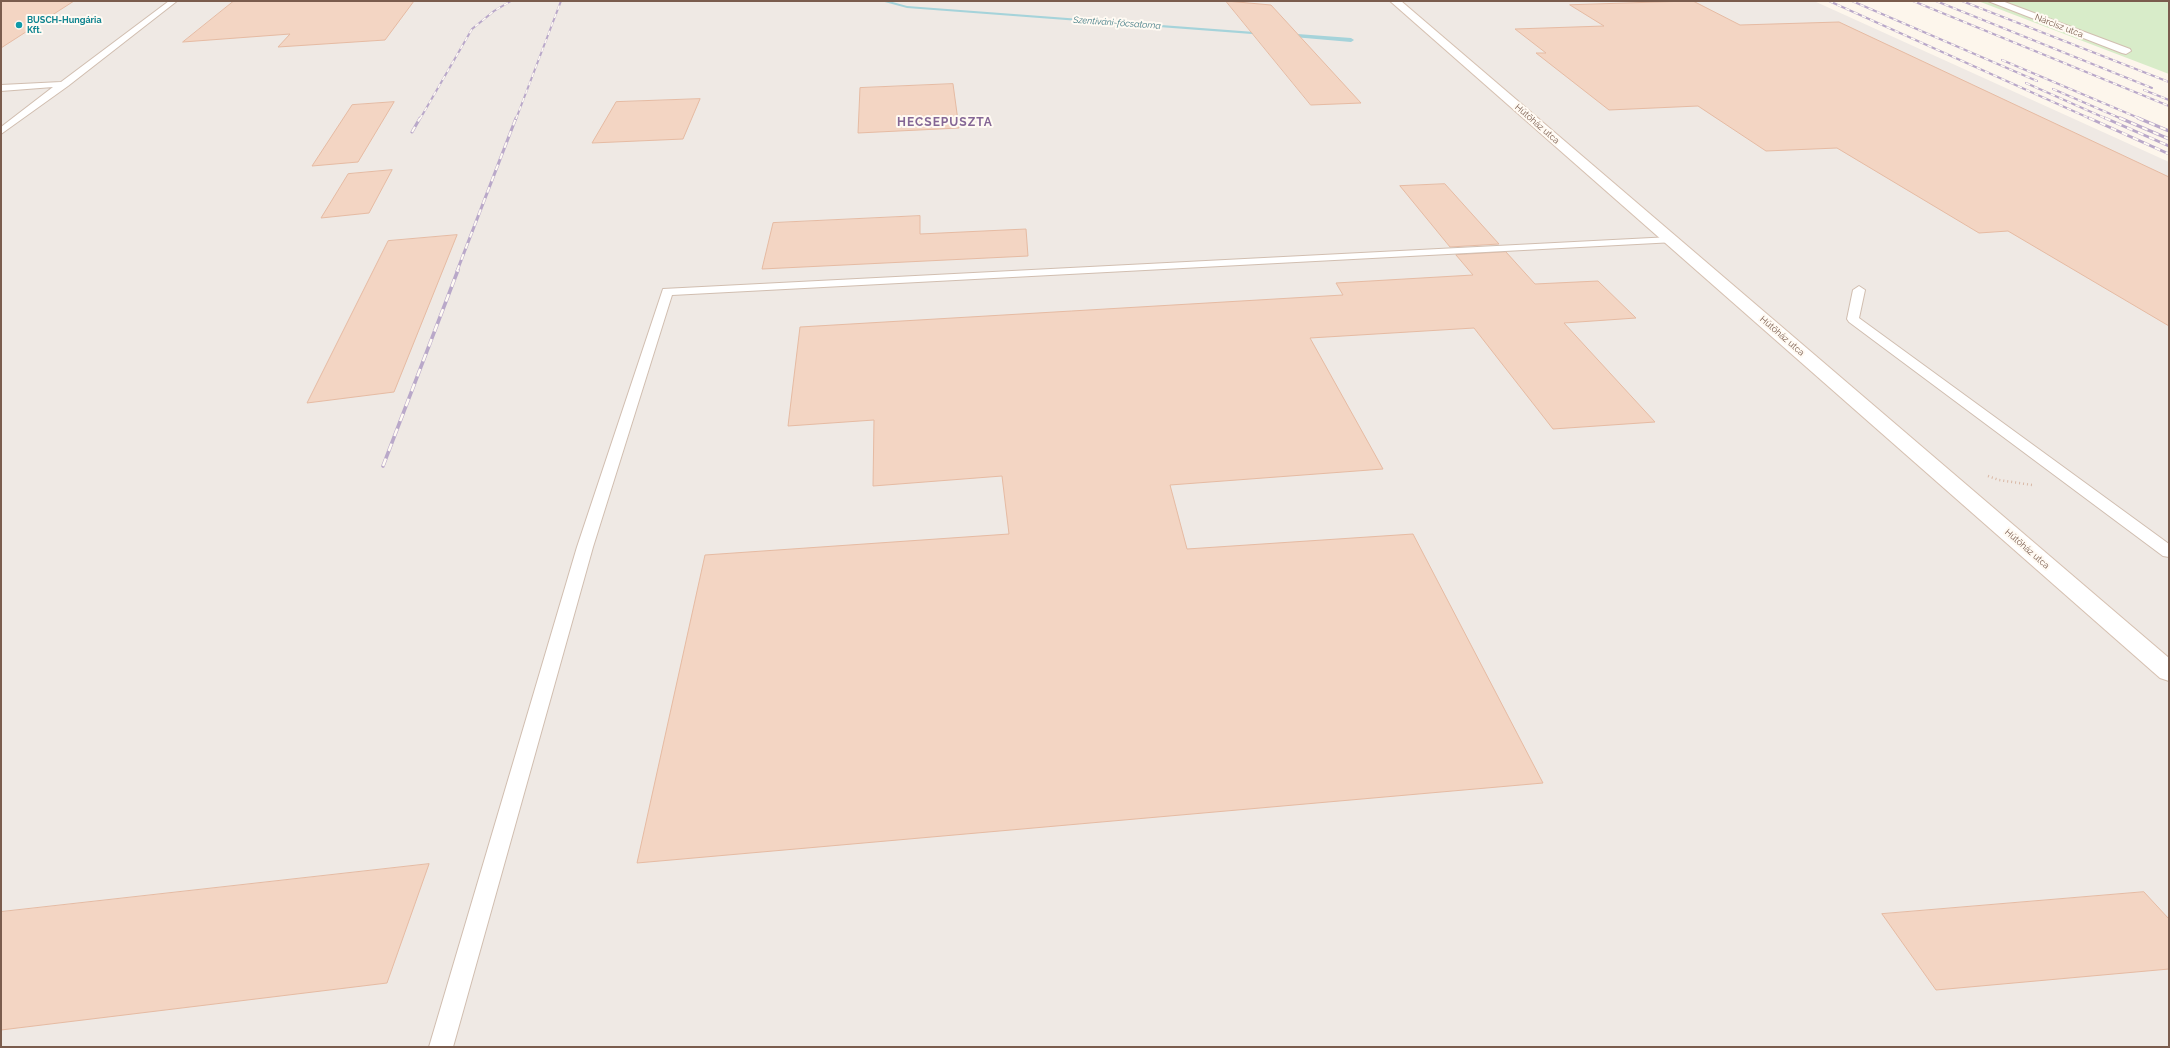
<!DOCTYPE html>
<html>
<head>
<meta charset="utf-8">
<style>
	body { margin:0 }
	#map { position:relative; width:2170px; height:1048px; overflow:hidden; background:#fdf6ec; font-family:Raleway,sans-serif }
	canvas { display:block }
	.frame { position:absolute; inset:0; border:2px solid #7a5c4d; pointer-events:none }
</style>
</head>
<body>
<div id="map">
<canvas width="2170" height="1048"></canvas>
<div class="frame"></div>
</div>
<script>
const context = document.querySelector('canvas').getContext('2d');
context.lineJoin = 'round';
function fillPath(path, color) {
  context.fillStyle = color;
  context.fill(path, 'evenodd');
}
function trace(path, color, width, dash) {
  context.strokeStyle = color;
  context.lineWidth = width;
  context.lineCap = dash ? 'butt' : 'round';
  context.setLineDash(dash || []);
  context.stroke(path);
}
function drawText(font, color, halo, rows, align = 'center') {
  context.font = font + ' Raleway,sans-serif';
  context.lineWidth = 4;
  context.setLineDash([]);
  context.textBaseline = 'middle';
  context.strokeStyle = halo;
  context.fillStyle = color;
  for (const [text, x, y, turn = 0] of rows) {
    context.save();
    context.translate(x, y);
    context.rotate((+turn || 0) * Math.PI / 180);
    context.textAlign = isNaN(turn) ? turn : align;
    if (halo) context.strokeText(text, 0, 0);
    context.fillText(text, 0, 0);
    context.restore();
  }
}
fillPath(new Path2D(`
	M1,1h1813l355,161v885h-2168z`), '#efe9e4');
fillPath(new Path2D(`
	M1978,1h191v73z`), '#d8ecc9');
fillPath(new Path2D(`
	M881,1h8l18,5 361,27 -3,2 -358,-27z
	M1284,33l67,5 3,2 -3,2 -69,-6z`), '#a5d3da');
const building = new Path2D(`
	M1,1h73l-73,47z
	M234,1h180l-29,39 -107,7 12,-13 -107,8z
	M1226,1l45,4 90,98 -50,2z
	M1689,1h4l47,24 99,-3 330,155v149l-161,-95 -29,2 -142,-85 -71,3 -68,-45 -89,4 -73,-57h10l-31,-24 89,-3 -34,-21z
	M953,84l6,44 -101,5 2,-45z
	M700,99l-17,40 -91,4 24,-41z
	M394,102l-36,60 -46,4 40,-61z
	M392,170l-23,43 -48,5 27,-44z
	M1445,184l54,60 -49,3 -50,-61z
	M920,216v18l106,-5 2,27 -266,13 11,-46z
	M457,235l-63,157 -87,11 81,-162z
	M1506,252l29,32 63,-3 38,37 -72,5 91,99 -102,7 -79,-101 -164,10 73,131 -213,16 17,64 226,-15 130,249 -906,80 68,-308 304,-21 -7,-58 -129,10 1,-66 -86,6 12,-99 543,-32 -7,-12 137,-8 -17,-20z
	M429,864l-42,119 -386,47v-118z
	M2144,892l25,27v50l-233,21 -54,-76z`);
fillPath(building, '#f3d5c3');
trace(building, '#e6bba3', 1);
const lane = new Path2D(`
	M169,1h8l-109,85 -67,48v-7l52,-40 -52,4v-6l60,-3z
	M1671,237l6,3 -2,2 -1003,53 -79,252 -140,500h-24l148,-500 86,-258z
	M1859,286l6,4 -6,28 310,226v13l-6,-1 -314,-234 -2,-3 6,-29z`);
const street = new Path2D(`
	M1988,1h14l128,48 1,2 -5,3 -4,-1z`);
const secondary = new Path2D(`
	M1390,1h11l768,657v23l-9,-3z`);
trace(lane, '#d1beb0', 2);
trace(street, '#d1beb0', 2);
trace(secondary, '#d6c0b0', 2);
trace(new Path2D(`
	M1988,476l11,4 33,5`), '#d9b8a5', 2.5, [1, 3]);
fillPath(lane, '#fff');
fillPath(street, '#fff');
fillPath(secondary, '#fff');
const railFar2 = new Path2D(`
	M1829,1l262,118
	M1852,1l185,80
	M1913,1l256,105
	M1936,1l216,87
	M1962,1l207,81
	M2002,60l139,59
	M2026,83l81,36
	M2053,89l69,30
	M2144,90l25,10
	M420,119l52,-90 22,-18 17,-10
	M516,119l45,-118`);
const railFar1 = new Path2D(`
	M2089,118l80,36
	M2105,118l64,28
	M2120,118l49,21
	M2138,118l31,13
	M412,132l8,-14
	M457,271l59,-153`);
const rail = new Path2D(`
	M383,466l75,-196`);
trace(railFar2, '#b9a8c9', 2);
trace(railFar1, '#b9a8c9', 3);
trace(rail, '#b9a8c9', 3.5);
trace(railFar2, '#fffaf3', 1.5, [4.5]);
trace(railFar1, '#fffaf3', 2, [6]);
trace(rail, '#fffaf3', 2.5, [8]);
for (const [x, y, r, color] of [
	[19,25,4,"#0f9aa8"]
]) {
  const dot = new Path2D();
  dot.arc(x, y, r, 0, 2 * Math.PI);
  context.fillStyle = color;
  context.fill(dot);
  trace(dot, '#fffaf3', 1.5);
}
drawText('bold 9px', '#0d838f', '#fffaf3', [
	["BUSCH-Hungária",27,20],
	["Kft.",27,30]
], 'left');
drawText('italic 9px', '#437c86', '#fffaf3', [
	["Szentiváni-főcsatorna",1117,23,4]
]);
drawText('9px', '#7a5c4d', '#fffaf3', [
	["Nárcisz utca",2059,26,21],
	["Hűtőház utca",1537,124,41],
	["Hűtőház utca",1782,336,41],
	["Hűtőház utca",2027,549,41]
]);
context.letterSpacing = '1px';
drawText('bold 12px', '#846695', '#fffaf3', [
	["HECSEPUSZTA",945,122]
]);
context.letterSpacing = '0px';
</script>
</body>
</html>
